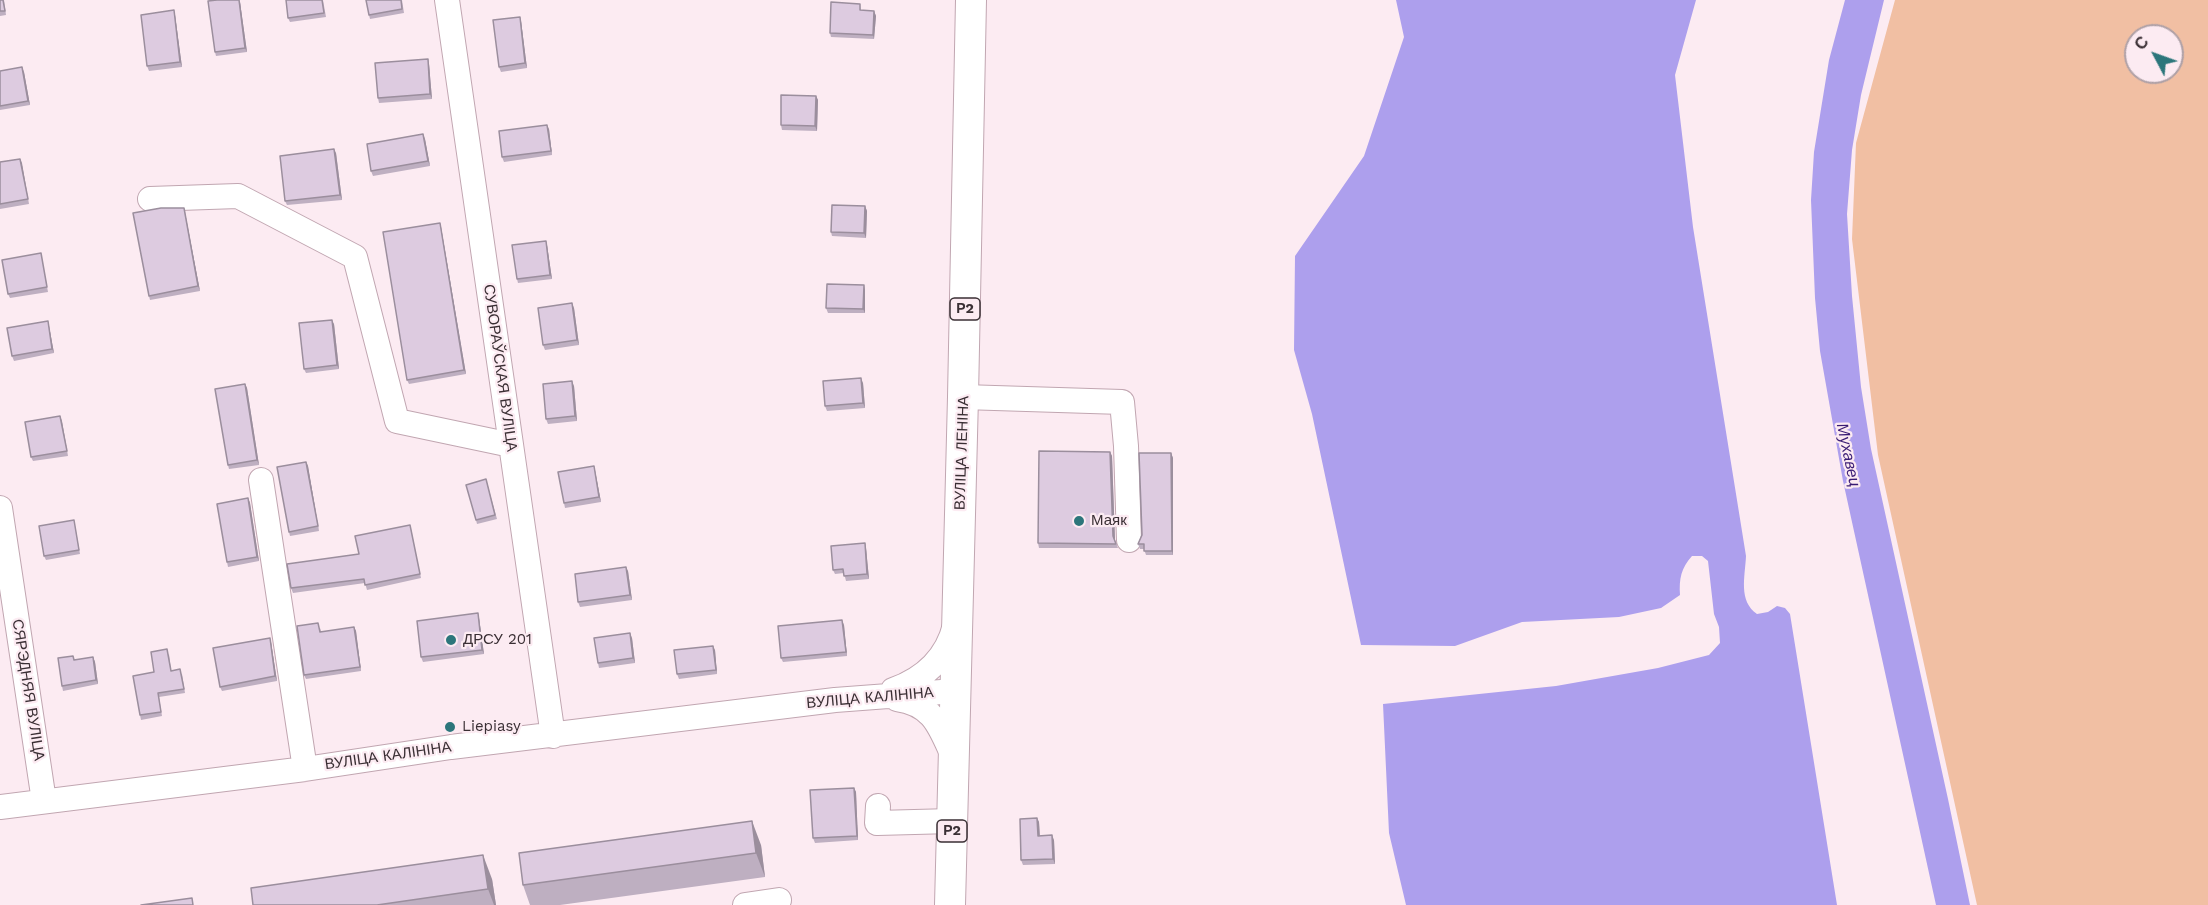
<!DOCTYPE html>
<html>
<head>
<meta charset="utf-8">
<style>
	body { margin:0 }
	#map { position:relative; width:2208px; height:905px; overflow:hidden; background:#fcebf2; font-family:"Work Sans",sans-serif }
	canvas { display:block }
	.north { position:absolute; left:2124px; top:24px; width:60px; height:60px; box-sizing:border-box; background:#fcebf2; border:2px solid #aea0a6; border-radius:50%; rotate:311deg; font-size:16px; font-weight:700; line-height:24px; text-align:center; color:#3a2f34 }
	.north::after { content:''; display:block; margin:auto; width:21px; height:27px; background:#2c767b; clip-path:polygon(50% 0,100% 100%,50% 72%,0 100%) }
</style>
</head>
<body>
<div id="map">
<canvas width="2208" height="905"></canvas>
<div class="north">С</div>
</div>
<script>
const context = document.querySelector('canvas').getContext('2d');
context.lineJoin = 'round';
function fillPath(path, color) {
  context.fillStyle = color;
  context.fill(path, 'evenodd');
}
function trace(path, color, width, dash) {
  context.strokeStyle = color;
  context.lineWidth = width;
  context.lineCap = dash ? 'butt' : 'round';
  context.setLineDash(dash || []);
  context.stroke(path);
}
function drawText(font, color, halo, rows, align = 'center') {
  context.font = font + ' "Work Sans",sans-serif';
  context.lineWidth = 4.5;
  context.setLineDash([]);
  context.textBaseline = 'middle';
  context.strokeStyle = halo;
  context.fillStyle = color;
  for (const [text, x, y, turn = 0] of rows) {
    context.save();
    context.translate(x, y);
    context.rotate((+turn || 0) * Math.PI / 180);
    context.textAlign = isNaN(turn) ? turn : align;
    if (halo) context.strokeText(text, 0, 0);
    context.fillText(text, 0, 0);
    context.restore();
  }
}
fillPath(new Path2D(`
	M1895,0h313v905h-231l-99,-450 -26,-216 4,-96zM2136,36h36v36h-36z`), '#f1bfa3');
fillPath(new Path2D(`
	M1396,0h300l-21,75 18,152 53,329c-1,21 -8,45 11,58l11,-2 9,-6 8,2 5,6 47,291h-431l-17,-72 -6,-129 173,-18 102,-18 51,-13 11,-12 -1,-16 -5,-13 -6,-53 -6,-5h-10c-11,12 -13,23 -12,39l-19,13 -42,9 -97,5 -67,24 -94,-1 -49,-231 -18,-64 1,-94 69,-100 40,-119z
	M1845,0h39l-23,95 -9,55 -5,64 5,82 9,91 10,62 77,350 22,106h-34l-93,-424 -23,-130 -5,-53 -4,-98 3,-48 15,-92z`), '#ad9fed');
const minor = new Path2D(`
	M447,0l106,736
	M150,199l88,-3 117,61 42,164 114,24
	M963,397l159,5 4,44 3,94
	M261,480l44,289
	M0,508l44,293
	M893,690c31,-11 54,-32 62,-65
	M897,699c36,5 43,28 56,57
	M878,806l-1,17 75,-2
	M0,807l305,-38 146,-22 384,-47 120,-9
	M745,905l34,-5`);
const major = new Path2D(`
	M950,905l13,-508 8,-397`);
trace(minor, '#c1a6b1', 26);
trace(major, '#c1a6b1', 32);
trace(minor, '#fff', 24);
trace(major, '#fff', 30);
fillPath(new Path2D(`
	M0,0h4l2,15 -6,1z
	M286,0h37l3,17 -36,5 -2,-4z
	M402,0l2,13 -34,6 -1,-4z
	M240,2l7,50 -31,4 -1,-4z
	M860,4l1,7h13l2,5 -2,23 -43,-2 -1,-4z
	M175,15l7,52 -33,4 -2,-5z
	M520,17l1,4 6,47 -26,4 -2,-5z
	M429,64l3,35 -53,4 -1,-5z
	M0,71l24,1 6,33 -30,5z
	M816,96l2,4 -1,31 -35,-1 -1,-5z
	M549,129l3,26 -48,7 -2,-5z
	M425,139l5,27 -57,10 -2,-5z
	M336,153l6,47 -55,5 -2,-4z
	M20,159l9,45 -29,5v-47z
	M865,206l2,5 -1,27 -34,-2 -1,-4z
	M184,208l16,83 -50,9 -1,-4z
	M440,223l1,4 25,147 -57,10 -2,-4z
	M546,241l1,4 5,34 -34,4 -1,-4z
	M41,253l7,39 -38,6 -2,-4z
	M864,285l1,5v23h-37l-2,-5z
	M574,308l5,37 -34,5 -2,-5z
	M334,324l5,45 -33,4 -2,-4z
	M49,326l5,27 -40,8 -2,-5z
	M863,383l2,25 -38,3 -2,-5z
	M245,384l2,4 12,77 -30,4 -1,-4z
	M574,386l3,35 -29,3 -2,-5z
	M60,416l8,40 -35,5 -2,-4z
	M1110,452l2,4 3,84 3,8h-79l-1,-5z
	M1171,453l2,5v97h-27l-2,-6h-4l-2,-5z
	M306,462l2,4 11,65 -29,5 -1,-4z
	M594,466l7,36 -36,6 -1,-5z
	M486,479l11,40 -20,5 -1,-4z
	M248,498l2,5 9,58 -31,6 -1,-5z
	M74,520l1,5 5,29 -34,6 -2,-4z
	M411,529l10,49 -54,12 -2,-7 -72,10 -2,-5z
	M865,543l1,5 3,31 -23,2 -2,-8 -9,1 -2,-4z
	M628,571l4,29 -52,7 -2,-5z
	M479,618l5,36 -61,8 -2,-5z
	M844,625l3,31 -64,6 -2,-4z
	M354,627l2,4 5,40 -55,8 -2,-4 16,-47 1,4z
	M632,638l3,25 -36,5 -1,-5z
	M271,642l6,39 -55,10 -2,-4z
	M715,650l2,24 -38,5 -2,-5z
	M169,654l2,17 11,3 3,19 -26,4 3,19 -21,4 -1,-5 14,-43z
	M93,657l2,5 3,22 -35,7 -1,-5 13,-26z
	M854,788l2,4 2,48 -43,3 -2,-5z
	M1037,818l2,4 1,14 14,4 1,24 -32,1 -2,-5z
	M761,845l4,32 -205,28h-30l-7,-20z
	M492,879l4,26h-243z`), '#beafc1');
fillPath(new Path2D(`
	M239,0l1,2 7,50 -2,-4z
	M174,10l1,5 7,52 -2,-5z
	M874,11l2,5 -2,23 -1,-4z
	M520,17l1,4 6,47 -2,-5z
	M428,59l1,5 3,35 -2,-5z
	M22,67l2,5 6,33 -2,-4z
	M816,96l2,4 -1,31 -2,-5z
	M547,125l2,4 3,26 -1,-4z
	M423,134l2,5 5,27 -2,-5z
	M334,149l2,4 6,47 -2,-5z
	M20,159l2,4 7,41z
	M865,206l2,5 -1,27 -2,-5z
	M184,208l1,4 15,79 -2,-5z
	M440,223l1,4 25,147 -2,-4z
	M546,241l1,4 5,34 -2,-4z
	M864,285l1,5v23l-2,-4z
	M572,303l2,5 5,37 -2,-5z
	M332,320l2,4 5,45 -2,-4z
	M48,321l1,5 5,27 -2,-4z
	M861,378l2,5 2,25 -2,-5z
	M572,381l2,5 3,35 -2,-5z
	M245,384l2,4 12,77 -2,-5z
	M60,416l2,5 6,35z
	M1110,452l2,4 3,84 -2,-4z
	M1171,453l2,5v97l-1,-4z
	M306,462l2,4 11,65 -1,-5z
	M594,466l1,4 6,32 -2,-5z
	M248,498l2,5 9,58 -2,-4z
	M865,543l1,5 3,31 -2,-5z
	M626,567l2,4 4,29 -2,-5z
	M478,613l1,5 5,36 -2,-4z
	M842,620l2,5 3,31 -1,-4z
	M354,627l2,4 5,40 -1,-4z
	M630,633l2,5 3,25 -2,-5z
	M270,638l1,4 6,39 -2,-5z
	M713,646l2,4 2,24 -1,-4z
	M93,657l2,5 3,22 -2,-4z
	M854,788l2,4 2,48 -1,-4z
	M1037,818l2,4 1,19 -2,-5z
	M752,821l9,24 4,32 -9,-24z
	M1052,835l2,5 1,24 -2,-5z
	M483,855l9,24 4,26h-2l-6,-16z`), '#9b8e9d');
const building = new Path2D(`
	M0,0h3l2,11h-5z
	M217,0h22l6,48 -30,4 -7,-51z
	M286,0h36l2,13 -36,5z
	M366,0h35l1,9 -33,6z
	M831,2l29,2v6l14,1 -1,24 -43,-2z
	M174,10l6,52 -33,4 -6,-51z
	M520,17l5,46 -26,4 -6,-47z
	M428,59l2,35 -52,4 -3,-35z
	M22,67l6,34 -28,5v-35z
	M781,95l35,1 -1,30 -34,-1z
	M547,125l4,26 -49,6 -3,-26z
	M423,134l5,27 -57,10 -4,-27z
	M334,149l6,46 -55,6 -5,-45z
	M20,159l8,40 -28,5v-42z
	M832,205l33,1 -1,27 -33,-1z
	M161,208h23l14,78 -49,10 -16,-83z
	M440,223l24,147 -57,10 -24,-148z
	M546,241l4,34 -33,4 -5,-34z
	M41,253l6,34 -39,7 -6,-34z
	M827,284l37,1 -1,24 -37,-1z
	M572,303l5,37 -34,5 -5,-37z
	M332,320l5,45 -33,4 -5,-46z
	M48,321l4,28 -40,7 -5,-28z
	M861,378l2,25 -38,3 -2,-25z
	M572,381l3,35 -29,3 -3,-35z
	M245,384l12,76 -29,5 -13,-76z
	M60,416l7,35 -36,6 -6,-35z
	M1039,451l71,1 3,84 3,8 -78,-1z
	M1139,453h32l1,98h-28v-7h-6l4,-9z
	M306,462l12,64 -29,6 -12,-65z
	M594,466l5,31 -35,6 -6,-31z
	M486,479l9,36 -19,5 -10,-35z
	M248,498l9,59 -30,5 -10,-58z
	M74,520l5,30 -35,6 -5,-30z
	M410,525l10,49 -55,11 -1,-6 -73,9 -4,-24 72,-10 -4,-18z
	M865,543l2,31 -23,2 -1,-7 -10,1 -2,-24z
	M626,567l4,28 -52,7 -3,-28z
	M478,613l4,37 -61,7 -4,-36z
	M842,620l4,32 -65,6 -3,-32z
	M318,623l2,9 34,-5 6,40 -56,8 -7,-49z
	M630,633l3,25 -35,5 -4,-25z
	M270,638l5,38 -55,11 -7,-39z
	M713,646l3,24 -39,4 -3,-24z
	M167,649l4,22 9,-2 4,20 -26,4 3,19 -21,3 -7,-39 21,-4 -3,-20z
	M73,656l1,4 19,-3 3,23 -34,6 -4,-28z
	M854,788l3,48 -44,2 -3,-48z
	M1037,818l1,18 14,-1 1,24 -32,1 -1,-41z
	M752,821l4,32 -233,32 -4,-32z
	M483,855l5,34 -111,16h-124l-2,-17z
	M192,898l1,7h-52z`);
fillPath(building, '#ddcbe0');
trace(building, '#9b8e9d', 1.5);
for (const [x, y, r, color] of [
	[1079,521,6,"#2c767b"],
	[451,640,6,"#2c767b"],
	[450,727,6,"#2c767b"]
]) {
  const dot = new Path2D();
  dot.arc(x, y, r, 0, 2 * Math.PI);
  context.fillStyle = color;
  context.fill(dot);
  trace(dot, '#fcebf2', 2);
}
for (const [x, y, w] of [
	[965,309,30],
	[952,831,30]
]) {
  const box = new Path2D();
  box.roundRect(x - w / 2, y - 11, w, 22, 4.5);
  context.fillStyle = '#fcebf2';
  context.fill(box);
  trace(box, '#3a2f34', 1.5);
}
drawText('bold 14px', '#3a2f34', null, [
	["Р2",965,309],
	["Р2",952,831]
]);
drawText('15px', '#3a2f34', '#fcebf2', [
	["СУВОРАЎСКАЯ ВУЛІЦА",500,368,82],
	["ВУЛІЦА ЛЕНІНА",962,453,-88],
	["СЯРЭДНЯЯ ВУЛІЦА",28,690,81],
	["ВУЛІЦА КАЛІНІНА",870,698,-5],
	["ВУЛІЦА КАЛІНІНА",388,756,-8]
]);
drawText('15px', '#3a2f34', '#fcebf2', [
	["Маяк",1091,521],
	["ДРСУ 201",463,640],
	["Liepiasy",462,727]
], 'left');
drawText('italic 16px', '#391b74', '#fcebf2', [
	["Мухавец",1848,455,78]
]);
</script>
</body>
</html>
